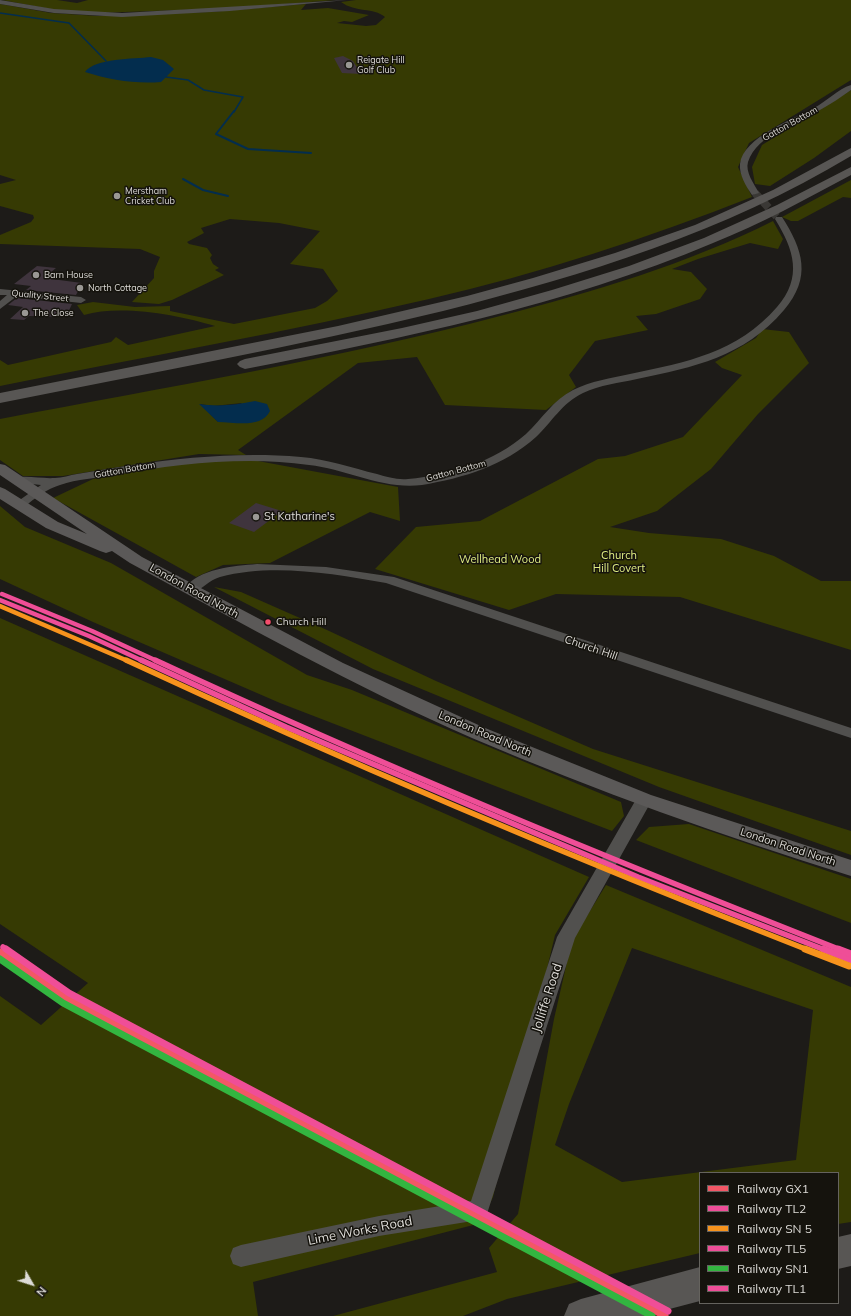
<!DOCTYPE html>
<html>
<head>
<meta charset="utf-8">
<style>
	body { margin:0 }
	#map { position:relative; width:851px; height:1316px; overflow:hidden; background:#1d1b18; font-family:Mulish,sans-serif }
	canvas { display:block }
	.legend { position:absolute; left:699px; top:1172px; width:140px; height:132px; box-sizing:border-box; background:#15130d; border:1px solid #65635e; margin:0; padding:5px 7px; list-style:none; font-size:12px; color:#dddbd7 }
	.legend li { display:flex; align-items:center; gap:8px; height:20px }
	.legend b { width:20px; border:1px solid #65635e }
	.north { position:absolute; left:12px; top:1264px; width:40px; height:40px; -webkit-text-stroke:3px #15130d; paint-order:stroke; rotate:129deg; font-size:11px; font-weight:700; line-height:16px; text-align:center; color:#dddbd7 }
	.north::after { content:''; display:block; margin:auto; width:14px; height:18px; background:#dddbd7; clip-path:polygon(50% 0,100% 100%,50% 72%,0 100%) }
</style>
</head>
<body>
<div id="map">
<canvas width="851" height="1316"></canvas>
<ul class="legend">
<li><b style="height:5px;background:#f35766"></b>Railway GX1</li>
<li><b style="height:5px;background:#ef4e97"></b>Railway TL2</li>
<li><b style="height:5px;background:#f7931d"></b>Railway SN 5</li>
<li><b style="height:5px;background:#ef4e97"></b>Railway TL5</li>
<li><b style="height:5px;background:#33b540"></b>Railway SN1</li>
<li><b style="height:5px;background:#ef4e97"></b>Railway TL1</li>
</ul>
<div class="north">N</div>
</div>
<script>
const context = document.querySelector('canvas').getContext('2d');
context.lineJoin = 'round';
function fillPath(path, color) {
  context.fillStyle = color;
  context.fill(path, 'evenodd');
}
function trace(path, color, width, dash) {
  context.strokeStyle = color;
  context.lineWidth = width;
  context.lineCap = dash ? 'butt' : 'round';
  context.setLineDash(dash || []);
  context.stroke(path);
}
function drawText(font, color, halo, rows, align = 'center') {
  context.font = font + ' Mulish,sans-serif';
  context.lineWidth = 3;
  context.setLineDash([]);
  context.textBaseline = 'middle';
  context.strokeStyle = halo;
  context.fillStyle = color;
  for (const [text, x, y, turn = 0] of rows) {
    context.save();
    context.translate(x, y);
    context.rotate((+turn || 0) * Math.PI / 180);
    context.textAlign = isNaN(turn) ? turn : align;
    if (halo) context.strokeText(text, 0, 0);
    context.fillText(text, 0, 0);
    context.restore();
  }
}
fillPath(new Path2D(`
	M2,0h55l20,3 11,-3h247l-100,8 -138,5 -41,-3z
	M356,0h495v80l-102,63 -11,24 14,30c-105,41 -213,77 -323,102 -142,33 -286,58 -429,87v-26l8,5 103,-23 5,-5 12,8 87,-19c-36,-11 -95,-22 -131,-11l-7,-10 16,-3 42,5 35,-1v5l64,13 81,-16 12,-7 11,-10 -15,-22 -33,-5 30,-33 -41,-8 -49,-4 -29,9 3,5 -17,9 2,2 18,4 5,7 -2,3 3,6 6,4 -4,2 9,5 -52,25 -13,4 -27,-2 22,-24v-7l6,-14 -20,-8 -140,-5v-9l31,-13 3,-4 -1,-3 -33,-9v-22l16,-4 -16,-5v-171l51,9 46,3 114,-4 95,-8 -5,6 27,-2 41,7 -17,7 -8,-1 -7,2 29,3 10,-1 9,-8c-12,-10 -29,-4 -44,-15z
	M851,90v41l-37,27 -44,28 -15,-2 -3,-17 10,-22z
	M851,180v18l-8,-1 -45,24h-7l-9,-4z
	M773,221l10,18 -5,10 -28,-6 -52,16 -26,10 19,3 16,17 -7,10 -44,15 -20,2 12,14 -53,11 -26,34 7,12 -30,23 -101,-5 -28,-48 -59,6 -120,87 8,5 -47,-1 -136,22h-40l-23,-16v-41c167,-32 336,-60 500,-103 93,-24 187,-52 273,-95zM242,403l-24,19 -18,-18 13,2z
	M762,329l27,3 20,31 -51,51 -47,55 -54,42 -47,16 39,6 72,6 53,17 47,25h30v69l-171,-53 -124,-3 -47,16 -134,-41 41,-42 64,-6 118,-62 27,-3 58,-19 59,-62 -20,-7 -7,-6 41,-24z
	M200,460l58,1 140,26 2,34 -30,-9 -100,51 -47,2 -27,12 -143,-79 40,-19z
	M0,506l25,21 86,36 196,112 45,15 269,112 3,14 -12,15 -332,-128 -187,-81 -93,-43z
	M214,587l27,5 86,38 109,51 157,68 258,82v24l-192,-68 -286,-118z
	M0,618l589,259 -34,58 -62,262 -12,26 -228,59 5,34h-258v-320l41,29 47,-42 -88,-59z
	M689,824l162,55v44l-215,-83 13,-13z
	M606,885l245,102v235l-13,2v-51h-138v80l-193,46 -44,17h-130l164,-44 -8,-24 29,-34 36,-195 18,-79zM632,948l181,62 -17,150 -174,22 -67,-37 14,-41z`), '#363a03');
fillPath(new Path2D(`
	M151,57l12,3 11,9 -13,13c-26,2 -51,-2 -76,-10 10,-14 49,-13 66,-15z
	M255,401l12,3 3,7c-9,18 -35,11 -52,11l-19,-18c19,3 37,1 56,-3z`), '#032d4e');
trace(new Path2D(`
	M0,13l69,10 37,38
	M166,77l22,3 16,10 39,7 -9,15`), '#032d4e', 1.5);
trace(new Path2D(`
	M234,111l-18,23 32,15 63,4
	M183,179l20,11 25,6`), '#032d4e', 2);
fillPath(new Path2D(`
	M343,56l10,5 8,13 -19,-1 -8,-15z
	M37,266l19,2 -12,10 38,5 -6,12 -50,-5 5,-4 -17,-2z
	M17,298l55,6 -6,13 -37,-1 -5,4 -14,-1 13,-12 -15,-2z
	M256,503l26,8 -28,21 -25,-9z`), '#3f343d');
trace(new Path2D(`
	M755,193l24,26`), '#3a3835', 8, [8, 4]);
fillPath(new Path2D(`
	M0,0l54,9 68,4 225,-13 -117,11 -108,6 -68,-4 -54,-9z
	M851,85v5c-10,7 -20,14 -31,20 -23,13 -63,24 -72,52 -3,10 6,22 11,31l-7,2c-6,-9 -13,-20 -12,-31 3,-27 54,-45 74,-56 13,-7 24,-19 37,-23z
	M776,217h6c21,33 30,60 2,93 -40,47 -90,57 -147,69 -18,4 -37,6 -54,14 -21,10 -31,29 -47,44 -32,29 -73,41 -114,48 -39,5 -75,-16 -113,-20 -65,-9 -131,-1 -194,10 -18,3 -38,4 -55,10 -13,4 -25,13 -36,22l-4,1 -6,-4 27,-19 -27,-3 -2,-2 2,-2c13,-3 27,1 41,0 7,0 15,-3 22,-4 18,-3 37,-6 55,-9 56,-8 112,-13 169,-8 26,2 51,11 76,17 10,3 20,6 31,5 43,-4 86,-17 118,-45 16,-15 27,-34 47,-44 18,-9 38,-12 57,-16 57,-12 107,-21 147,-67 26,-30 17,-57 -2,-88z
	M0,289l81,8 5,3 -5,3 -64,-7 -17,13v-8l7,-6h-7z
	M257,564l69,3 68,10 457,151v10l-465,-155c-53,-9 -112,-20 -166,-6 -11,3 -18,13 -29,16l-7,-4c15,-21 50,-23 73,-25z
	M644,794l6,2 2,4 -77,138 -89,279 -7,3 -100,16 -138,31 -8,-3 -3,-8 3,-8 8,-3 138,-29 92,-15 86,-264 81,-141z`), '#51504e');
fillPath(new Path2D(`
	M0,464l5,1 137,92 201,106 142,65 166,67 200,65v16c-128,-40 -255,-85 -379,-138 -117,-51 -229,-114 -342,-175l-18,-12 -6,2 -6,-2 -54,-23 -46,-29v-12l5,2 53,33 29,12 -87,-59z`), '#5b5958');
fillPath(new Path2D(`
	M851,148v8c-126,76 -266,119 -408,155 -147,36 -295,62 -443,92v-10l338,-67 129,-30 66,-18 82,-25 80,-28 78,-35z
	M851,167v8c-45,24 -90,49 -138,68 -149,63 -310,95 -468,126l-5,-2 -3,-3 3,-3 5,-2 157,-31 75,-17 75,-21 77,-24 75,-28 73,-33z
	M851,1234v32l-13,3v-32z
	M700,1267v34l-57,15h-79l5,-12 12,-5z`), '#585654');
trace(new Path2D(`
	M0,952l66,46 599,318`), '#f35766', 7);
trace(new Path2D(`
	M0,600l89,36 54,25`), '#ef4e97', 4.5);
trace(new Path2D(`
	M141,660l145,67 352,150 187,73`), '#ef4e97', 5.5);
trace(new Path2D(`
	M823,949l28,11`), '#ef4e97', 7);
trace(new Path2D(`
	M0,606l128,55`), '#f7931d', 4.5);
trace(new Path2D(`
	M126,660c224,104 452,200 682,290`), '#f7931d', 5.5);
trace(new Path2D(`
	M805,949l44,17`), '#f7931d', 7);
trace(new Path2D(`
	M2,594l90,37 65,30`), '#ef4e97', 4.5);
trace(new Path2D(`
	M155,660c225,105 455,199 686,290`), '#ef4e97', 5.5);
trace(new Path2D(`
	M838,949l13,5`), '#ef4e97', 7);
trace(new Path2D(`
	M0,959l63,44 589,313`), '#33b540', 7);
trace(new Path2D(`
	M3,947l4,3`), '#ef4e97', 5.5);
trace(new Path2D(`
	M6,949l63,44 599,318`), '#ef4e97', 7);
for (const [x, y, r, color] of [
	[349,65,4,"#9a9894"],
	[117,196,4,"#9a9894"],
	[36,275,4,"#9a9894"],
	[80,288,4,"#9a9894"],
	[25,313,4,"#9a9894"],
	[256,517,4,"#9a9894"],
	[268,622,3.5,"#f44d6c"]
]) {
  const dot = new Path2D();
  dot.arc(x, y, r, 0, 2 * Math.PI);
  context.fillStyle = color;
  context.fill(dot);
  trace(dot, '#15130d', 1.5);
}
drawText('9px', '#dddbd7', '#15130d', [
	["Reigate Hill",357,60],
	["Golf Club",357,70],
	["Merstham",125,191],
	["Cricket Club",125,201],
	["Barn House",44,275],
	["North Cottage",88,288],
	["The Close",33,313]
], 'left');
drawText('9px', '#dddbd7', '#15130d', [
	["Gatton Bottom",790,124,-29],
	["Quality Street",40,296,6],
	["Gatton Bottom",125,470,-10],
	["Gatton Bottom",456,471,-15]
]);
drawText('10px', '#dddbd7', '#15130d', [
	["Church Hill",276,622]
], 'left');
drawText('11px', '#dddbd7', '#15130d', [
	["St Katharine's",264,517]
], 'left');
drawText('11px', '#e0ed83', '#15130d', [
	["Church",619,556],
	["Hill Covert",619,569],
	["Wellhead Wood",500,560]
]);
drawText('11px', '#dddbd7', '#15130d', [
	["London Road North",194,591,29],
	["Church Hill",591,648,19],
	["London Road North",485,734,23],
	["London Road North",788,847,18]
]);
drawText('13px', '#dddbd7', '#15130d', [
	["Jolliffe Road",547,998,-72],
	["Lime Works Road",360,1231,-11]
]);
</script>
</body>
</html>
